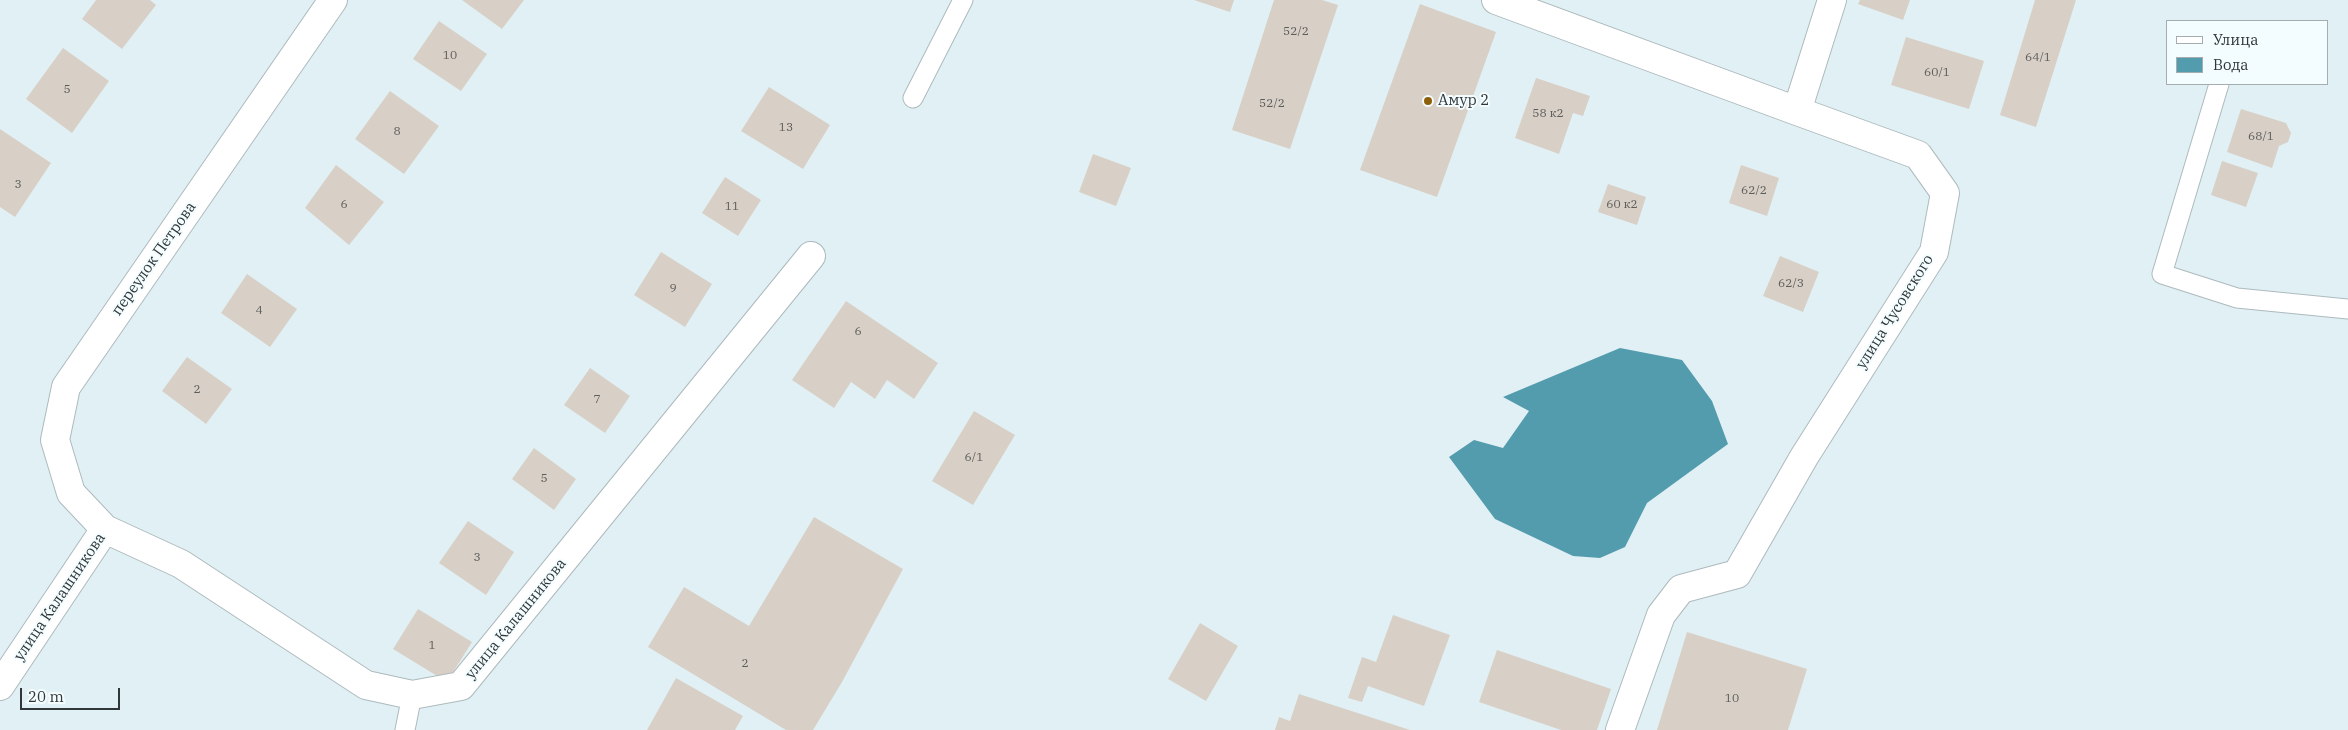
<!DOCTYPE html>
<html>
<head>
<meta charset="utf-8">
<style>
	body { margin:0 }
	#map { position:relative; width:2348px; height:730px; overflow:hidden; background:#e1f0f4; font-family:"IBM Plex Serif",serif }
	canvas { display:block }
	.legend { position:absolute; left:2166px; top:20px; width:162px; height:65px; box-sizing:border-box; background:#f3fcfe; border:1px solid #a5adaf; margin:0; padding:6px 9px; list-style:none; font-size:15px; color:#313638 }
	.legend li { display:flex; align-items:center; gap:10px; height:25px }
	.legend b { width:25px; border:1px solid #a5adaf }
	.scale { position:absolute; left:20px; top:688px; width:100px; height:22px; box-sizing:border-box; border:2px solid #313638; border-top:0; padding-left:6px; font-size:15px; line-height:18px; white-space:nowrap; color:#313638; -webkit-text-stroke:4px #f3fcfe; paint-order:stroke }
</style>
</head>
<body>
<div id="map">
<canvas width="2348" height="730"></canvas>
<ul class="legend">
<li><b style="height:6px;background:#fff"></b>Улица</li>
<li><b style="height:14px;background:#539cad"></b>Вода</li>
</ul>
<div class="scale">20 m</div>
</div>
<script>
const context = document.querySelector('canvas').getContext('2d');
context.lineJoin = 'round';
function fillPath(path, color) {
  context.fillStyle = color;
  context.fill(path, 'evenodd');
}
function trace(path, color, width, dash) {
  context.strokeStyle = color;
  context.lineWidth = width;
  context.lineCap = dash ? 'butt' : 'round';
  context.setLineDash(dash || []);
  context.stroke(path);
}
function drawText(font, color, halo, rows, align = 'center') {
  context.font = font + ' "IBM Plex Serif",serif';
  context.lineWidth = 4;
  context.setLineDash([]);
  context.textBaseline = 'middle';
  context.strokeStyle = halo;
  context.fillStyle = color;
  for (const [text, x, y, turn = 0] of rows) {
    context.save();
    context.translate(x, y);
    context.rotate((+turn || 0) * Math.PI / 180);
    context.textAlign = isNaN(turn) ? turn : align;
    if (halo) context.strokeText(text, 0, 0);
    context.fillText(text, 0, 0);
    context.restore();
  }
}
fillPath(new Path2D(`
	M1620,348l62,12 30,41 16,43 -81,59 -22,44 -25,11 -27,-2 -78,-37 -46,-62 25,-17 29,8 26,-37 -26,-14z`), '#539cad');
fillPath(new Path2D(`
	M96,0h54l6,5 -34,44 -40,-30z
	M462,0h62l-22,29z
	M1194,0h40l-4,12z
	M1274,0h48l16,5 -48,144 -58,-19z
	M1860,0h50l-7,20 -45,-16z
	M2035,0h41l-40,127 -36,-12z
	M1420,4l76,28 -59,165 -77,-27z
	M439,21l48,33 -26,37 -48,-32z
	M1906,37l78,24 -15,48 -78,-24z
	M63,48l46,33 -37,52 -46,-34z
	M1536,78l54,18 -7,20 -10,-3 -14,41 -44,-16z
	M769,87l61,38 -27,44 -62,-38z
	M390,91l49,35 -35,48 -49,-35z
	M2241,109l45,14 5,10 -3,9 -9,4 -7,22 -45,-16z
	M0,129l51,34 -36,54 -15,-10z
	M1093,154l38,14 -15,38 -37,-14z
	M2222,161l36,12 -12,34 -35,-12z
	M336,165l48,37 -35,43 -44,-37z
	M1741,165l38,13 -12,38 -38,-13z
	M725,177l36,23 -23,36 -36,-23z
	M1608,184l38,13 -9,28 -39,-13z
	M661,252l51,32 -27,43 -51,-32z
	M1780,256l39,16 -16,40 -40,-16z
	M247,274l50,35 -27,38 -49,-34z
	M846,301l92,62 -24,36 -27,-19 -12,19 -24,-17 -17,26 -42,-28z
	M187,357l45,32 -26,35 -44,-33z
	M590,368l40,28 -25,37 -41,-28z
	M974,411l41,24 -42,70 -41,-24z
	M534,448l42,31 -22,31 -42,-31z
	M814,517l89,52 -61,113 -29,48h-27l-138,-83 36,-60 65,39z
	M468,521l46,31 -28,43 -47,-32z
	M418,609l54,33 -25,40 -54,-33z
	M1393,615l57,20 -26,71 -56,-20 -6,16 -14,-4 14,-41 14,5z
	M1200,623l38,23 -32,55 -38,-22z
	M1687,632l120,37 -19,61h-131z
	M1497,650l114,39 -14,41h-36l-82,-28z
	M676,678l67,38 -8,14h-88z
	M1299,694l111,36h-135l4,-13 11,4z`), '#d8d0c6');
const lane = new Path2D(`
	M2219,84l-57,190 75,24 111,11
	M913,98l50,-98
	M405,730l7,-35`);
const street = new Path2D(`
	M1496,0l301,111 35,-111
	M105,529l-34,-36 -16,-53 11,-53 267,-387
	M0,686l105,-157 76,35 185,121 46,10 49,-9 350,-430
	M1620,730l41,-115 20,-26 56,-15 67,-117 130,-205 11,-59 -27,-38 -121,-44`);
trace(lane, '#adbabe', 21);
trace(street, '#adbabe', 30);
trace(lane, '#fff', 19);
trace(street, '#fff', 28);
for (const [x, y, r, color] of [
	[1428,101,5,"#8e5f08"]
]) {
  const dot = new Path2D();
  dot.arc(x, y, r, 0, 2 * Math.PI);
  context.fillStyle = color;
  context.fill(dot);
  trace(dot, '#f3fcfe', 2);
}
drawText('12px', '#5b5c5c', null, [
	["52/2",1296,32],
	["10",450,56],
	["64/1",2038,58],
	["60/1",1937,73],
	["5",67,90],
	["52/2",1272,104],
	["58 к2",1548,114],
	["13",786,128],
	["8",397,132],
	["68/1",2261,137],
	["3",18,185],
	["62/2",1754,191],
	["6",344,205],
	["60 к2",1622,205],
	["11",732,207],
	["62/3",1791,284],
	["9",673,289],
	["4",259,311],
	["6",858,332],
	["2",197,390],
	["7",597,400],
	["6/1",974,458],
	["5",544,479],
	["3",477,558],
	["1",432,646],
	["2",745,664],
	["10",1732,699]
]);
drawText('15px', '#313638', '#f3fcfe', [
	["Амур 2",1438,101]
], 'left');
drawText('15px', '#313638', '#f3fcfe', [
	["переулок Петрова",154,259,-55],
	["улица Чусовского",1895,312,-58],
	["улица Калашникова",60,597,-56],
	["улица Калашникова",516,619,-51]
]);
</script>
</body>
</html>
